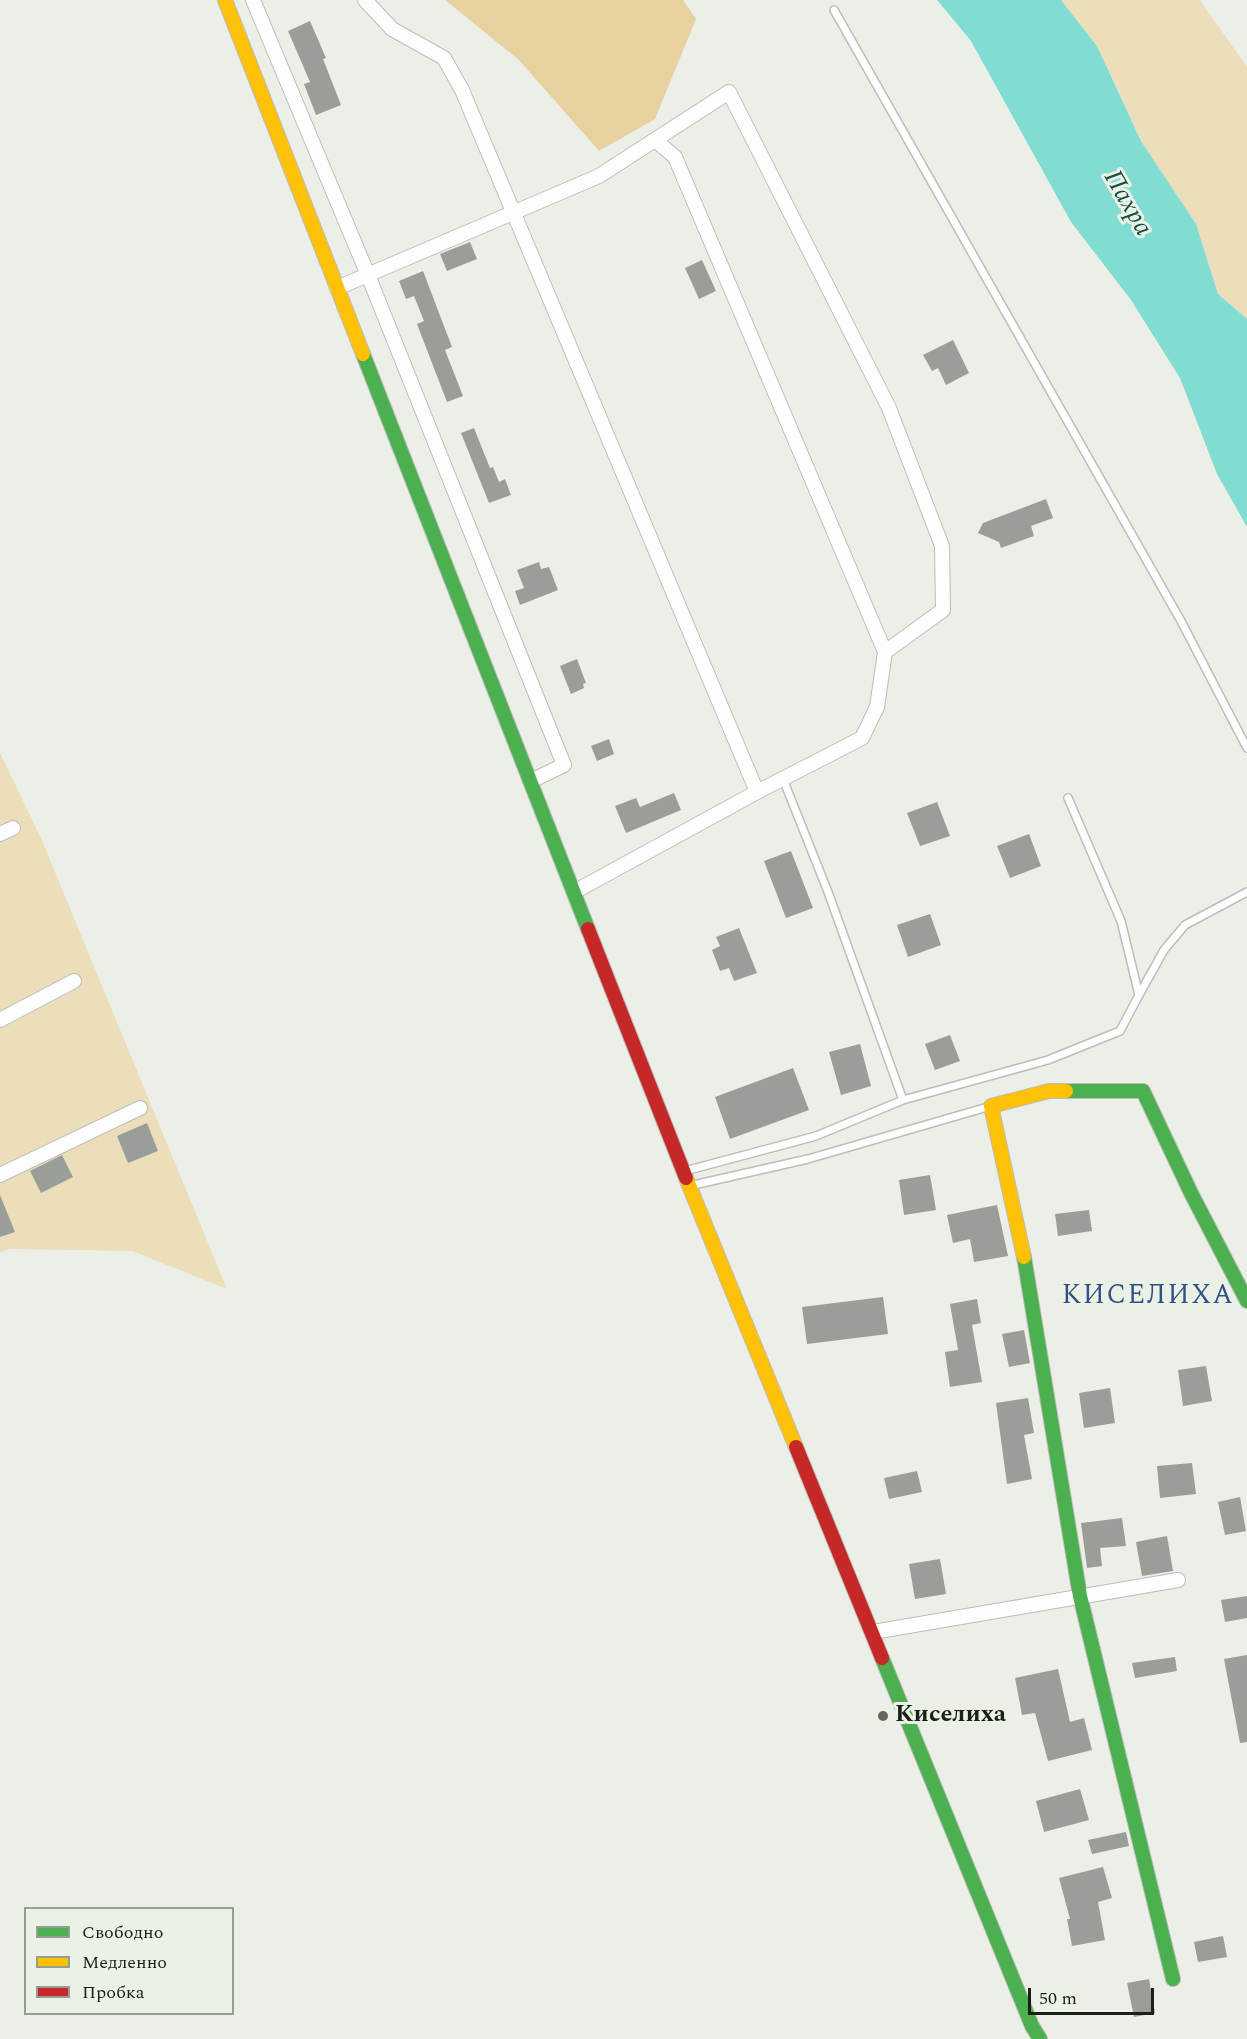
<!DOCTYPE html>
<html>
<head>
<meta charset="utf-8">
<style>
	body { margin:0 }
	#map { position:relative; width:1247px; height:2039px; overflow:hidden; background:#ebefe8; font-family:Spectral,serif }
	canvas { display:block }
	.legend { position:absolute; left:24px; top:1907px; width:210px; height:108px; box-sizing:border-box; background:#eaf2e5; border:2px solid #979d93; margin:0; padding:8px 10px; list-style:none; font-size:18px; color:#1b1e19 }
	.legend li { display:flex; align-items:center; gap:12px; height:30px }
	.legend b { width:30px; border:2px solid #979d93 }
	.scale { position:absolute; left:1028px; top:1988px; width:126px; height:27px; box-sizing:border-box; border:3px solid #1b1e19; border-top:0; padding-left:8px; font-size:18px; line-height:21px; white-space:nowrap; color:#1b1e19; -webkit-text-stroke:4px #eaf2e5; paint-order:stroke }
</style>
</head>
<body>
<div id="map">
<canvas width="1247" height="2039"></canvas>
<ul class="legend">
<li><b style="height:8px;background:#4caf50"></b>Свободно</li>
<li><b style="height:8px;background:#ffc107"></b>Медленно</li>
<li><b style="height:8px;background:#c62828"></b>Пробка</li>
</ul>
<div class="scale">50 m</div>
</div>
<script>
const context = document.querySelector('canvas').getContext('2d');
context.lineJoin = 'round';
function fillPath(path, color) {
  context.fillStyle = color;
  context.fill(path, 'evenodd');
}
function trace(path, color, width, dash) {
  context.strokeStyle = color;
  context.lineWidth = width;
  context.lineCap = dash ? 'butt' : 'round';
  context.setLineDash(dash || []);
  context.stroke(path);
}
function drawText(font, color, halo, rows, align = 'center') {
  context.font = font + ' Spectral,serif';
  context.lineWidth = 6;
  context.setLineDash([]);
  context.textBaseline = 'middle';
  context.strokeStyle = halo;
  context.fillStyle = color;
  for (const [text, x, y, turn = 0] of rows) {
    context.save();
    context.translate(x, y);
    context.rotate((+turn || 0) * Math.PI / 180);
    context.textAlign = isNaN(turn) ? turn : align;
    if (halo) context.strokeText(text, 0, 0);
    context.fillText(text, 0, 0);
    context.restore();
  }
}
fillPath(new Path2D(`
	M1061,0h139l47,67v252l-29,-25 -22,-70 -55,-83 -44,-95z
	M0,753l41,85 186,451 -95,-38 -123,-2 -9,4z`), '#ecdebb');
fillPath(new Path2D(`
	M445,0h238l13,19 -41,100 -56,32 -80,-91z`), '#e6d19f');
fillPath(new Path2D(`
	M937,0h124l36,46 44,95 55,83 22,70 29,25v208l-30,-53 -37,-96 -49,-78 -60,-78 -100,-181z`), '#81dcd1');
fillPath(new Path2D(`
	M310,21l16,37 -3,1 18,46 -25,10 -12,-31 6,-2 -22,-51z
	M470,242l7,17 -30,12 -7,-17z
	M702,260l14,31 -17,8 -14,-31z
	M423,271l29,76 -7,3 18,46 -16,6 -30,-78 7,-3 -10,-25 -8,3 -7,-18z
	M953,340l16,33 -23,12 -8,-17 -6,3 -9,-16z
	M474,428l16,40 3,-1 6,15 6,-3 6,16 -22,8 -28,-70z
	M1046,499l7,19 -22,8 3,10 -33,12 -2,-6 -21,-9 5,-10z
	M539,562l2,7 8,-2 9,23 -38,15 -5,-14 9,-3 -7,-18z
	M577,659l9,24 -3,1 1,4 -13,6 -11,-28z
	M609,739l5,15 -17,7 -6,-15z
	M674,793l7,17 -55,23 -11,-27 21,-8 4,9z
	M937,802l13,34 -30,10 -13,-33z
	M1029,834l12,32 -31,12 -13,-32z
	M791,851l22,57 -27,10 -22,-57z
	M930,914l11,31 -33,12 -11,-32z
	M739,928l18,45 -23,8 -5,-13 -9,3 -8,-21 8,-4 -4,-9z
	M950,1035l10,26 -25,9 -10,-26z
	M860,1044l11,42 -30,9 -12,-43z
	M793,1068l16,42 -79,29 -15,-42z
	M147,1123l11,28 -30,12 -11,-27z
	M62,1155l11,22 -32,16 -11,-22z
	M930,1175l6,35 -32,5 -5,-35z
	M0,1195l15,37 -15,5z
	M997,1205l11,51 -34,6 -4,-23 -17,4 -6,-28z
	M1089,1210l3,21 -34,5 -3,-22z
	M883,1297l5,37 -81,10 -5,-37z
	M977,1299l4,24 -9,2 10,57 -32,5 -5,-35 13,-2 -8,-46z
	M1024,1330l6,33 -21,4 -7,-33z
	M1206,1366l6,35 -29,5 -5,-36z
	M1110,1388l5,35 -31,5 -5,-35z
	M1028,1398l6,35 -10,2 8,44 -25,5 -11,-81z
	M1192,1463l4,31 -36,4 -3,-32z
	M917,1471l5,21 -33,7 -5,-21z
	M1240,1497l6,34 -21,4 -7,-33z
	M1122,1518l4,28 -26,2 2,18 -15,2 -6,-45z
	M1167,1536l6,35 -31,5 -6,-34z
	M940,1559l6,35 -31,5 -6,-35z
	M1247,1596v22l-22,4 -4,-22z
	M1247,1655v87l-7,1 -16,-84z
	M1175,1657l2,14 -42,7 -3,-15z
	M1058,1669l12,53 14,-4 8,32 -44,11 -13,-48 -13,2 -7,-37z
	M1080,1789l9,31 -45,12 -8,-31z
	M1126,1832l3,14 -37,8 -4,-14z
	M1103,1867l9,31 -14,4 7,38 -33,6 -5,-27h3l-11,-41z
	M1223,1936l4,21 -29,5 -4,-20z
	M1149,1979l6,34 -21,4 -7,-34z`), '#9a9e99');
const lane = new Path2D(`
	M834,10l347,611 66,127
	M783,779l45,113 75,208
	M1139,995l25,-45 21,-25 62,-33
	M685,1171l131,-35 87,-36 145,-40 72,-29 19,-36 -18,-74 -53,-123
	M689,1186l119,-27 183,-53`);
const street = new Path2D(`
	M253,0l115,275 196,490 -33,16
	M365,0l27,29 52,29 18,32 295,702 -183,100
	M655,140l20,17 210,495 -8,55 -15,31 -105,54
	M337,288l262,-112 130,-84 160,316 53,138 1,64 -58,42
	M0,834l13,-6
	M0,1020l74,-39
	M0,1175l140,-67
	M873,1632l305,-52`);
const fast = new Path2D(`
	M363,354l225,575
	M1066,1091h77l48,102 56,108
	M1024,1257l56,339 93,383
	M882,1658l150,368 8,13`);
const slow = new Path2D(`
	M225,0l138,354
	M686,1178l110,269
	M1024,1257l-33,-151 58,-15h17`);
const jam = new Path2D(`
	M588,929l98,249
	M796,1447l86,211`);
trace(lane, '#bbbeb9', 10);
trace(street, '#bbbeb9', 16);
trace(fast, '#bbbeb9', 16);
trace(slow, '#bbbeb9', 16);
trace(jam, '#bbbeb9', 16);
trace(lane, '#fcfdfc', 7);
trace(street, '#fcfdfc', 14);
trace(fast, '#4caf50', 14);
trace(slow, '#ffc107', 14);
trace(jam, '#c62828', 14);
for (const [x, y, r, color] of [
	[883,1716,6,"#646761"]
]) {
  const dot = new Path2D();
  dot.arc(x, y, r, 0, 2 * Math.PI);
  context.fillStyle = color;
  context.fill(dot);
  trace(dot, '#eaf2e5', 2);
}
drawText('bold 24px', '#1b1e19', '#eaf2e5', [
	["Киселиха",895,1716]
], 'left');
drawText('italic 26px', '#164e48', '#eaf2e5', [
	["Пахра",1126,204,60]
]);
context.letterSpacing = '1.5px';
drawText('27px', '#334f88', '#eaf2e5', [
	["КИСЕЛИХА",1148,1298]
]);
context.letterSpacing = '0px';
</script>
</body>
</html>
